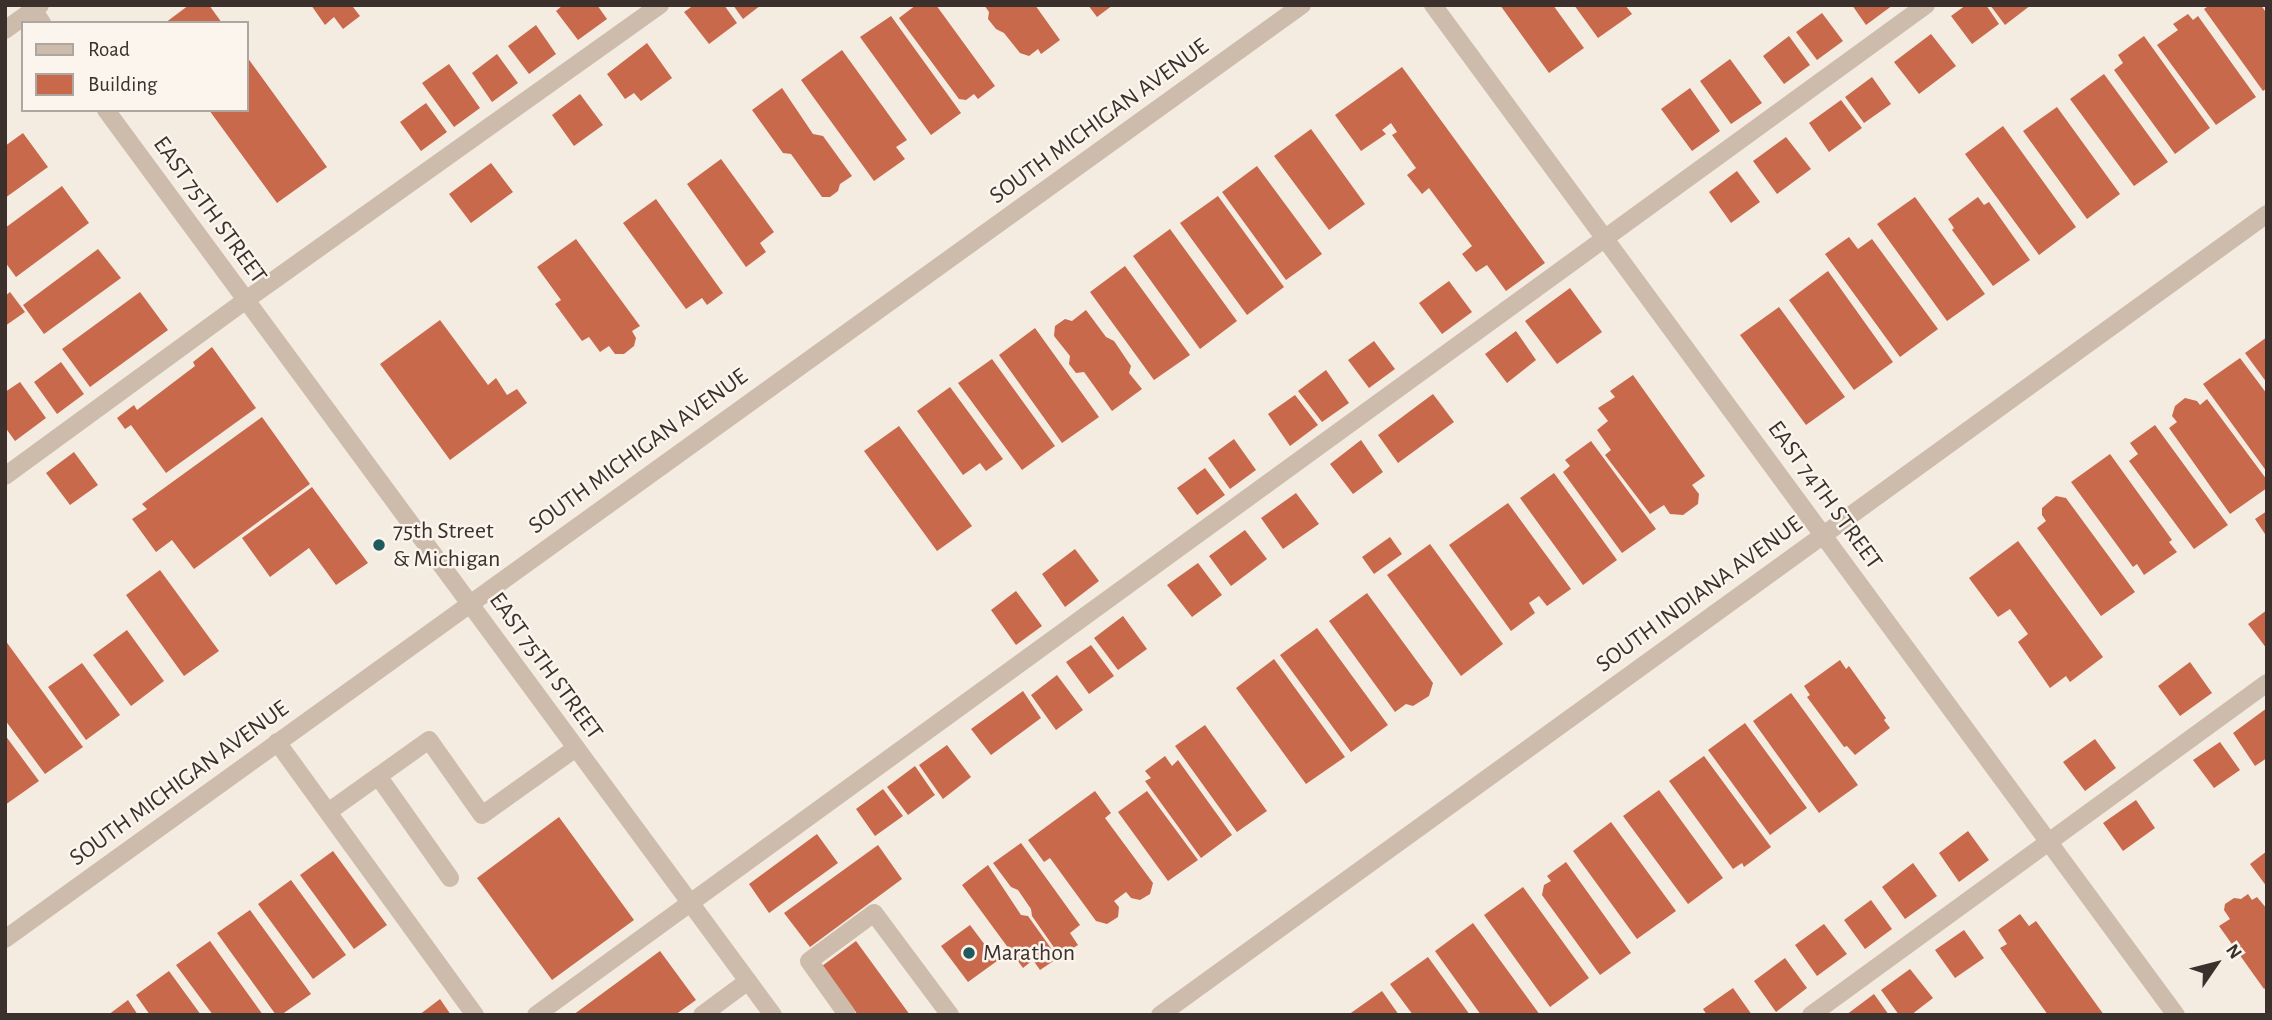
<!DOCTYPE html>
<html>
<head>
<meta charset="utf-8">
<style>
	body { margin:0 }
	#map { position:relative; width:2272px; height:1020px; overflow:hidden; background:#f4ebe1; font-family:"Alegreya Sans",sans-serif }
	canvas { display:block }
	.frame { position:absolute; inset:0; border:7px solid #3b302b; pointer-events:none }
	.legend { position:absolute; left:21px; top:21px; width:228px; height:91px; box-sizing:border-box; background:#fbf5ee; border:2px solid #aea6a0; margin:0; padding:9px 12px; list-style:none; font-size:21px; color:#3b302b }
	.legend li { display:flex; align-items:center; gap:14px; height:35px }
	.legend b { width:35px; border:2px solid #aea6a0 }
	.north { position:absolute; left:2181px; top:929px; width:70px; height:70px; -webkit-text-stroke:5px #fbf5ee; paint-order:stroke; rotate:55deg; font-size:19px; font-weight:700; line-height:28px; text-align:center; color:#3b302b }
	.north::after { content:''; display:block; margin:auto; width:24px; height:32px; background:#3b302b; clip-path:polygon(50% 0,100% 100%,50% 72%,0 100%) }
</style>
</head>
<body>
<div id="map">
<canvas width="2272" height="1020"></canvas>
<div class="frame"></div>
<ul class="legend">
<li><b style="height:9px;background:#cdbbac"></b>Road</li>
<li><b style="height:19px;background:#c8694b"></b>Building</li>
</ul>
<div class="north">N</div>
</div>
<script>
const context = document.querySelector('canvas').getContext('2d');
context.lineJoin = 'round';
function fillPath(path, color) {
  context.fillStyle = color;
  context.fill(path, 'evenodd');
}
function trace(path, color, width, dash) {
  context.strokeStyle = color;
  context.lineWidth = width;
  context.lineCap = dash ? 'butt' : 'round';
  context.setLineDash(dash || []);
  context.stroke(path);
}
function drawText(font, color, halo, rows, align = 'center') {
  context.font = font + ' "Alegreya Sans",sans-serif';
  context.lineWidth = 5;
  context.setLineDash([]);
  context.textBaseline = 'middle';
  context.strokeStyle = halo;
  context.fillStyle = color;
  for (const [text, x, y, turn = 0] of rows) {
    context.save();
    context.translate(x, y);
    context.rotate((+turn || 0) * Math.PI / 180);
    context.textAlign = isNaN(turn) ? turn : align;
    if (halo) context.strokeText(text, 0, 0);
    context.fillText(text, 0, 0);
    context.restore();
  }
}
fillPath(new Path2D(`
	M189,5h20l13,18h-57z
	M311,5h45l-3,2 7,9 -17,13 -9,-12 -9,8z
	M563,5h34l10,14 -29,21 -22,-29z
	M694,5h30l13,18 -28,21 -25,-32z
	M733,5h28l-18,14z
	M916,5h20l59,81 -17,13 -4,-5 -8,6 -7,-1 -60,-81z
	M984,5h51l25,35 -19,14 -3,-5 -9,7 -9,-3 -16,-20 -8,-4 -8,-10 1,-7z
	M1088,5h25l-16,12z
	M1500,5h53l31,43 -35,25z
	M1574,5h51l7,9 -34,24z
	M1852,5h41l-27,20z
	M1966,5h20l13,19 -27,20 -21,-28z
	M1990,5h41l-26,20z
	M2210,5h51l6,9v74l-4,3 -59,-82z
	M1822,13l21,28 -26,19 -21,-28z
	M2188,14l5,6 5,-4 58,81 -40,28 -59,-80 21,-15 -5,-6z
	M891,16l70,97 -30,22 -71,-98z
	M536,25l20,29 -27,20 -21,-28z
	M1931,34l25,32 -37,28 -25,-32z
	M1789,36l21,29 -26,19 -21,-28z
	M2144,36l66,92 -35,26 -61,-84 9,-7 -5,-8z
	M647,43l25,35 -31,23 -7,-8 -9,6 -18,-25z
	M842,50l65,90 -11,7 9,12 -31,22 -73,-101z
	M497,54l21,29 -26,19 -20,-29z
	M247,57l80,110 -50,36 -68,-93h38z
	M1730,59l32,44 -31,21 -31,-43z
	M449,64l31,44 -26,19 -32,-44z
	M1402,67l143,196 -39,28 -19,-26 -11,7 -14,-18 10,-8 -43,-58 -7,6 -15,-19 9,-7 -24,-33 5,-3 -6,-9 -9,7 4,4 -25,17 -26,-36z
	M2104,74l64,88 -34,24 -64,-87z
	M1872,77l19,27 -27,19 -19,-26z
	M782,88l31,46 10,2 29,40 -12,8 -2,7 -8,6h-8l-31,-43 -8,-1 -31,-43z
	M1690,88l30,43 -28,20 -31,-42z
	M580,94l23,31 -29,21 -22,-31z
	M1841,100l21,28 -33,24 -20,-29z
	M426,103l21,29 -26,19 -21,-29z
	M2057,107l63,87 -33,25 -64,-88z
	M2003,126l73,101 -37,28 -74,-101z
	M1311,129l54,75 -36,26 -55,-74z
	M23,133l25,34 -43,31v-52z
	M1786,137l25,32 -34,25 -24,-33z
	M721,159l53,73 -14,11 6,9 -20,15 -59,-83z
	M491,163l22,29 -42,31 -22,-29z
	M1257,166l65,88 -36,26 -64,-88z
	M1737,171l23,31 -29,21 -22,-31z
	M62,186l27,37 -73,54 -11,-15v-34z
	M1218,196l66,91 -37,28 -67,-92z
	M1915,197l70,97 -38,27 -70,-97z
	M1978,197l6,8 5,-3 41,58 -37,26 -41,-56 2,-2 -6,-9z
	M656,199l67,94 -16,12 -5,-7 -16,11 -63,-86z
	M1170,229l67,92 -37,28 -67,-93z
	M1849,237l9,12 14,-10 66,90 -38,28 -75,-103z
	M576,239l64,87 -8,5 4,7 -2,8 -10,8h-9l-6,-8 -9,6 -11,-15 -7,4 -27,-37 6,-4 -24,-33z
	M98,249l23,29 -77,56 -21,-29z
	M1125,266l65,89 -36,25 -64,-88z
	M1828,271l65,91 -39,28 -65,-90z
	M1449,281l23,31 -30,22 -23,-31z
	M1570,288l32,44 -45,32 -32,-43z
	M10,292l15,20 -20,14v-30z
	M140,292l28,38 -78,57 -28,-38z
	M1779,307l66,90 -39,28 -66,-90z
	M1086,310l20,27 8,4 17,25 -2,7 13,16 -30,22 -28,-39 -8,1 -7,-9 1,-8 -16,-20 1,-10 10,-7 7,2z
	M440,320l48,65 8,-7 11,17 10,-6 10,14 -77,57 -70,-96z
	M1035,328l64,89 -37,26 -63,-88z
	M1516,331l20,29 -29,23 -22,-29z
	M2267,337v46l-22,-30z
	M1374,341l21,28 -26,19 -21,-28z
	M212,347l44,61 -90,65 -35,-48 -6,4 -8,-11 17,-13 3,5 58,-44 -2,-4z
	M2240,358l27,36v78l-64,-88z
	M992,359l63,87 -33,24 -64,-87z
	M61,362l23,32 -27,20 -23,-32z
	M1326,370l23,33 -27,19 -24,-31z
	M1633,375l72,101 -13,9 7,9 -1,10 -15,11 -13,-1 -6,-9 -14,9 -45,-59 6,-5 -14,-20 11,-9 -10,-13 17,-11 -5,-6z
	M20,382l26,36 -31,23 -10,-14v-35z
	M950,387l53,72 -17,12 -6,-8 -17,12 -46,-64z
	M1433,394l21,28 -56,41 -20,-28z
	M1295,395l23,30 -28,21 -22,-32z
	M2185,398l12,3 3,4 7,-6 60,81v8l-37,26 -61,-86 8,-6 -5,-6 3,-10z
	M262,417l48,67 -116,85 -22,-29 -16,12 -24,-33 15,-10 -5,-5z
	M2155,425l73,100 -34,24 -65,-88 9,-7 -8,-11z
	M899,426l73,100 -35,25 -73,-100z
	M1234,439l22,31 -26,19 -22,-31z
	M1361,440l22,32 -30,22 -23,-30z
	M1591,441l65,88 -34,24 -59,-81 7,-6 -5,-6z
	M74,452l24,33 -28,20 -24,-32z
	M2110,454l62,86 -3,2 8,10 -33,23 -7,-11 -4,3 -62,-85z
	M1205,468l20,27 -28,20 -20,-27z
	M1554,473l63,87 -34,25 -63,-87z
	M312,487l56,76 -32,22 -27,-37 -39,29 -28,-39z
	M1296,493l23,31 -36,25 -22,-31z
	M2056,496l10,2 69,94 -34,24 -64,-88 9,-7 -4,-6v-7z
	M1508,503l63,86 -24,17 -8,-10 -10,7 6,10 -24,18 -62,-86z
	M2267,511v21l-2,2 -10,-15z
	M1245,530l22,29 -36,27 -22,-30z
	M1390,537l12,17 -28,20 -12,-17z
	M2018,541l85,116 -33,25 -4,-6 -16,12 -32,-46 10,-8 -18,-25 -12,8 -29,-39z
	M1430,544l73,100 -42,32 -74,-101z
	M1075,549l24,32 -34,26 -23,-33z
	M1198,563l24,32 -30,22 -25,-32z
	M160,570l59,81 -35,25 -58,-81z
	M1016,591l26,35 -26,19 -25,-35z
	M1367,593l66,90 -4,13 -16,10 -7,-2 -11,8 -66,-91z
	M2267,610v39l-19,-25z
	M1123,616l24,33 -29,21 -24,-32z
	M1317,628l71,97 -37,27 -71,-97z
	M127,630l37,51 -33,25 -38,-51z
	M5,640l78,107 -38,27 -40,-54z
	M1091,645l23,31 -25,18 -23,-32z
	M1274,659l71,98 -39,27 -70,-96z
	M1840,660l6,9 3,-3 37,52 -2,2 6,8 -35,27 -8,-9 -3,1 -37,-50 3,-2 -6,-9z
	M2190,662l22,31 -32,23 -22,-30z
	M82,663l38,52 -34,25 -38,-53z
	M1057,675l26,35 -27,20 -25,-35z
	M1023,691l18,27 -50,37 -20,-26z
	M1791,693l67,92 -39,28 -66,-92z
	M2267,708v50l-12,8 -22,-33z
	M1745,723l62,85 -37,27 -62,-85z
	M1205,725l62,86 -30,21 -62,-86z
	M5,735l34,46 -34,24z
	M2095,739l21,29 -31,23 -22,-29z
	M2220,742l20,28 -26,18 -21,-28z
	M947,745l24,32 -28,22 -24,-34z
	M1165,756l7,10 6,-6 54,75 -31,23 -56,-77 6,-3 -6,-7z
	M1704,756l67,91 -27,20 -2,-4 -9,6 -64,-88z
	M915,766l20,29 -27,20 -21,-28z
	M883,789l20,27 -28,20 -19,-27z
	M1659,790l64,88 -35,26 -65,-88z
	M1095,791l16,22 -6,5 48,65 -3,11 -10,6 -9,-2 -5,-6 -12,9 5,6 -1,10 -11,7 -11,-3 -46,-63 -6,4 -16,-22z
	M1147,791l51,69 -30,21 -50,-69z
	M2136,800l19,28 -32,23 -20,-28z
	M559,817l75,103 -82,60 -75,-102z
	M1611,822l65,89 -39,28 -64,-88z
	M1968,831l21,29 -30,22 -20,-29z
	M817,834l21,29 -69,50 -20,-29z
	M1021,843l59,82 -10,8 8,12 -18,11 -28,-40 -1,-7 -13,-19 -7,-3 -18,-24z
	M878,845l24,34 -92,68 -26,-34z
	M333,851l54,74 -33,24 -54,-74z
	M2267,851v36l-17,-23z
	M1566,862l65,91 -31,22 -58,-80 2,-10 7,-4 -4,-5z
	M1913,863l24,33 -32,23 -23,-32z
	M988,865l33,50 7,1 30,42 -18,12 -7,-10 -10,8 -61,-83z
	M291,880l55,75 -33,24 -55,-75z
	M1523,887l66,91 -39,29 -66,-92z
	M2248,894l4,6 5,-3 10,12v78l-3,2 -45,-63 11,-7 -6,-9 1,-6 9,-6 7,1z
	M1871,900l21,29 -27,20 -21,-29z
	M250,910l61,84 -30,21h-5l-59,-82z
	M2020,914l9,12 7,-5 68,94h-56l-48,-67 7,-4 -9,-14z
	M1473,923l67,92h-59l-46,-64z
	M1824,924l23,30 -30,22 -22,-31z
	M970,925l27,36 -29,21 -27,-36z
	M1964,930l20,28 -29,20 -20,-28z
	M210,941l53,74h-50l-37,-50z
	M856,941l54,74h-52l-36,-49z
	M660,951l36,49 -21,15h-102z
	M1428,957l42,58h-57l-23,-31z
	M1785,958l22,30 -31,24 -22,-31z
	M1910,969l23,29 -22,17h-12l-18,-25z
	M169,971l32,44h-51l-14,-20z
	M1733,988l19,27h-45l-4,-6z
	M1382,991l17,24h-51z
	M1874,994l15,21h-43z
	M440,999l11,16h-32z
	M128,1000l10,15h-30z`), '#c8694b');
trace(new Path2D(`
	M5,476l241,-176 414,-295
	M277,742l198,273
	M378,776l72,102
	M328,812l101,-72 53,75 94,-67
	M536,1015l1390,-1010
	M702,1015l46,-34
	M844,1015l2,-2 -37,-52 65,-48 76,102
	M1811,1015l456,-332`), '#cdbbac', 18);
trace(new Path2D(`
	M1433,5l743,1010
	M5,30l35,-25
	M5,939l1297,-934
	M1160,1015l1107,-801`), '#cdbbac', 18);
trace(new Path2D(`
	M30,5l12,18
	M106,110l667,905`), '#cdbbac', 18);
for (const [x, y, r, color] of [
	[379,545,7,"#1f5a5e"],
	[969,953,7,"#1f5a5e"]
]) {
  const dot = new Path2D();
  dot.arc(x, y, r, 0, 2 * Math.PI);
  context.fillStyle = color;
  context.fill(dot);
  trace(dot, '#fbf5ee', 2.5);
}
drawText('24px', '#3b302b', '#fbf5ee', [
	["SOUTH MICHIGAN AVENUE",1099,121,-36],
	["EAST 75TH STREET",210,210,54],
	["SOUTH MICHIGAN AVENUE",638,451,-36],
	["EAST 74TH STREET",1825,495,54],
	["SOUTH INDIANA AVENUE",1699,594,-36],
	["EAST 75TH STREET",546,666,54],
	["SOUTH MICHIGAN AVENUE",179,783,-36]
]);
drawText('24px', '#3b302b', '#fbf5ee', [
	["75th Street",393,531],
	["& Michigan",393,559],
	["Marathon",983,953]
], 'left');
</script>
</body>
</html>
